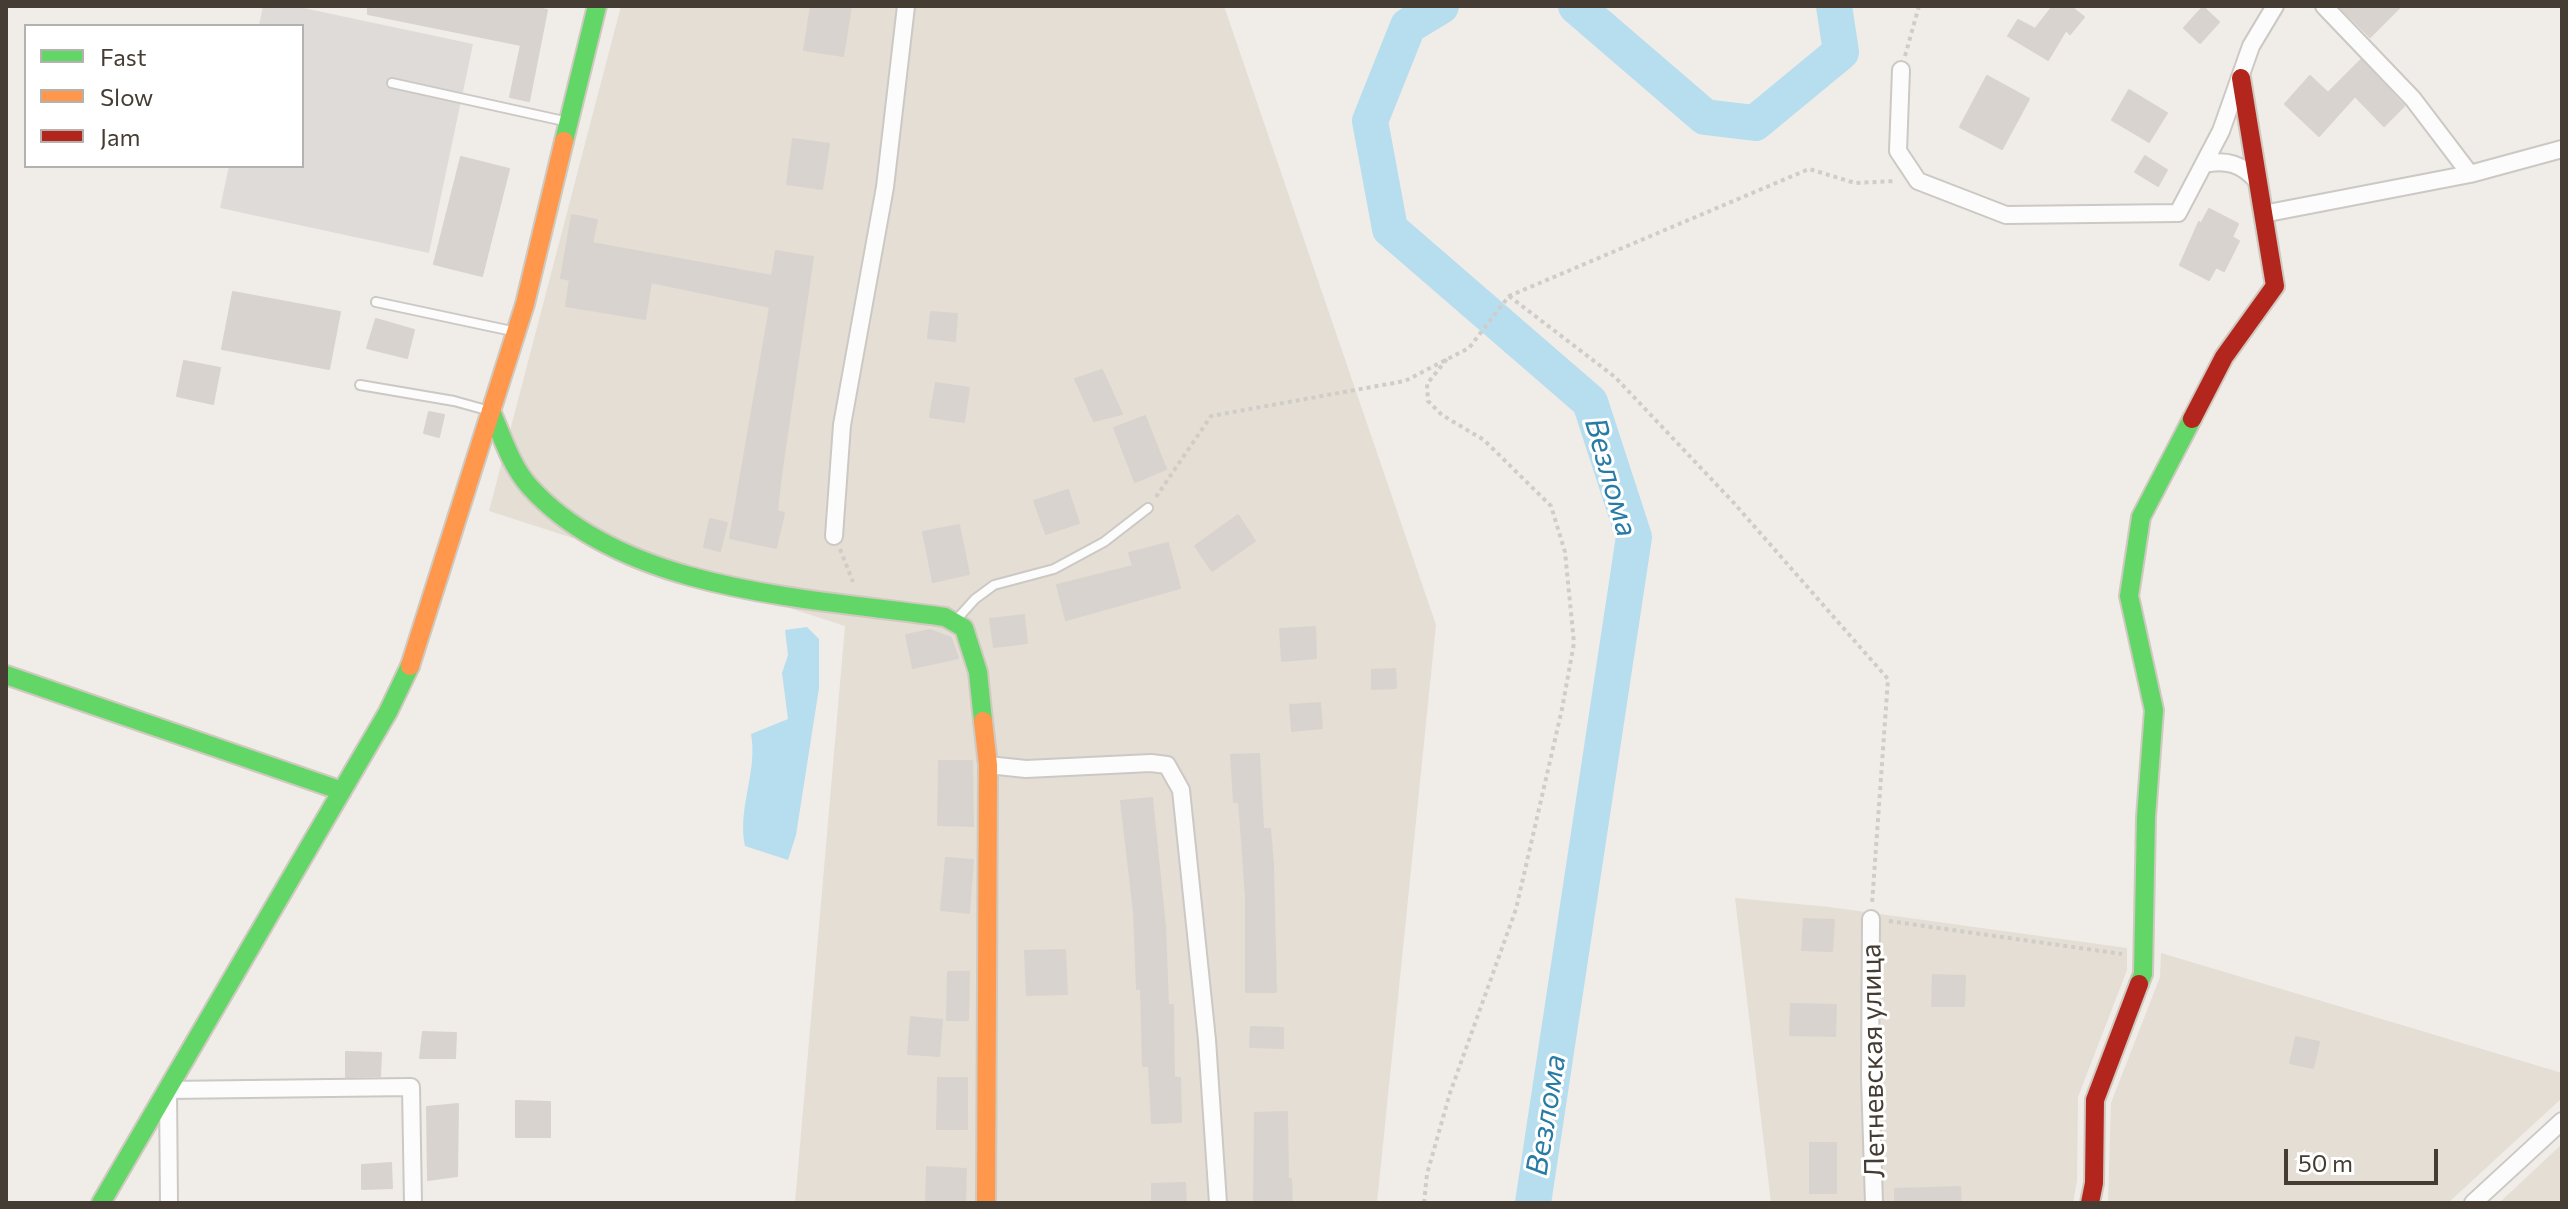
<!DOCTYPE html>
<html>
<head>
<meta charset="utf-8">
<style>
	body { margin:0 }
	#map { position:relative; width:2568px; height:1209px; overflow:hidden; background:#f0ece8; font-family:Commissioner,sans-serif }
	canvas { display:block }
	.frame { position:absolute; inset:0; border:8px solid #453d34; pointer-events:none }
	.legend { position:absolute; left:24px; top:24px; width:280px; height:144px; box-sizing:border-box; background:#fff; border:2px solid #b5b1ae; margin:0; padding:10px 14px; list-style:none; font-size:24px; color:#453d34 }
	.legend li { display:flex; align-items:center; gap:16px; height:40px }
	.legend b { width:40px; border:2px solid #b5b1ae }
	.scale { position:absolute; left:2284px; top:1149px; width:154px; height:36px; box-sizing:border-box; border:4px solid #453d34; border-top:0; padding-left:10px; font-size:24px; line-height:28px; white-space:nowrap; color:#453d34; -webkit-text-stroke:6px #fff; paint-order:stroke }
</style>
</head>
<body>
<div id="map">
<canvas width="2568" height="1209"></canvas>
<div class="frame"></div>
<ul class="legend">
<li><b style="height:10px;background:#63d668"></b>Fast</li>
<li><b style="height:10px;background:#ff974d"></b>Slow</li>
<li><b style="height:10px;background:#b3261e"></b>Jam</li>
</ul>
<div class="scale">50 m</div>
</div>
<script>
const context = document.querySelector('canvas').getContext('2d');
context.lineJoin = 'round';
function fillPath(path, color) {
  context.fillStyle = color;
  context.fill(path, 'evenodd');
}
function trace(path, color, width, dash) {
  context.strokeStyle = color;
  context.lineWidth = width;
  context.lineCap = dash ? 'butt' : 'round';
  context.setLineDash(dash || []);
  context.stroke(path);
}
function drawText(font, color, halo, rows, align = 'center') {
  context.font = font + ' Commissioner,sans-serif';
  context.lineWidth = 6;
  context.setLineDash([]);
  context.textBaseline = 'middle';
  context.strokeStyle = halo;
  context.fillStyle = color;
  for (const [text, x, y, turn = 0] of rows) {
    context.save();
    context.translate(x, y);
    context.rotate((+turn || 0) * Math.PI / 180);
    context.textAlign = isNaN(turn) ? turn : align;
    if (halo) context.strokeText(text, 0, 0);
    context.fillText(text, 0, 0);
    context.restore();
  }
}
fillPath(new Path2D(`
	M621,6h603l212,619 -59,578h-582l50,-577 -356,-115z
	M1735,898l94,9 298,41v22l-49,127 -1,84 -4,22h-302z
	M2161,953l401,120v25l-114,105h-340l3,-100 49,-126z
	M2562,1144v59h-63z`), '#e4ded5');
fillPath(new Path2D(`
	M263,6h31l179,38 -44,209 -209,-45 9,-42h73v-140h-43z`), '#dfdbd8');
fillPath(new Path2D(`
	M807,627l12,12v49l-23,147 -8,25 -43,-14c-8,-38 13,-74 6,-112l37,-15 -6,-46 6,-18 -3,-25z`), '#b7deef');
trace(new Path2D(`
	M1441,6l-33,20 -38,95 20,108 200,173 44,135 -101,666
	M1576,6l129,111 50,6 86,-71 -7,-46`), '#b7deef', 36);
const building = new Path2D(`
	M368,6h159l20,4 -18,91 -19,-4 11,-52 -153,-31z
	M811,6l40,1 -8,49 -39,-6z
	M2053,6h17l14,11 -14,17 -4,-4 -18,30 -40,-24 10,-16 17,9z
	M2339,6h62l-31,31z
	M2203,7l16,15 -19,21 -16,-15z
	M2361,60l43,46 -20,20 -29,-30 -36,40 -34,-32 25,-28 18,17z
	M1987,76l42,23 -27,50 -42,-22z
	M2129,90l38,23 -18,29 -37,-22z
	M793,139l36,5 -7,45 -35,-5z
	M2145,156l22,14 -9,16 -23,-14z
	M461,157l48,12 -27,107 -48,-12z
	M2209,209l29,15 -6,13 7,4 -15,30 -8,-4 -7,13 -29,-15 19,-43 2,2z
	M572,215l25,5 -5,23 180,33 4,-25 37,6 -32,218 -4,36 7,2 -8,35 -46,-10 40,-231 -119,-25 -6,37 -79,-13 4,-26 -9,-2z
	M233,292l107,20 -11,57 -107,-20z
	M931,312l26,2 -2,27 -27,-3z
	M376,319l38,11 -7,28 -40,-10z
	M184,361l36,7 -7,36 -36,-8z
	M1102,370l20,44 -28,7 -19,-42z
	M936,383l33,5 -5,34 -34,-5z
	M429,412l15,3 -5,22 -15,-4z
	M1145,416l21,53 -31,13 -21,-54z
	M1068,490l11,33 -33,11 -12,-33z
	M1238,515l17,26 -43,30 -17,-25z
	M710,519l17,4 -7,28 -16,-4z
	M959,525l10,49 -36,8 -10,-50z
	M1168,543l12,45 -114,32 -9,-35 76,-19 -4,-13z
	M1024,615l3,28 -33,4 -4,-28z
	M1315,627l1,31 -34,3 -2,-32z
	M930,630l21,8 7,20 -45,10 -7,-33z
	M1395,669l1,19 -24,1v-19z
	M1320,703l2,25 -30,3 -2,-26z
	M1259,754l4,75h7l3,35 3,128h-30v-96l-7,-94h-5l-3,-47z
	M939,761h33l1,65 -35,-1z
	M1152,798l13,129 3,78h5l1,73h6l1,44 -29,1 -3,-57h-6l-2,-77h-4l-3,-77 -13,-111z
	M946,858l27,2 -4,53 -28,-3z
	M1804,919l30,1 -2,31 -30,-1z
	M1065,950l2,44 -40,1 -2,-44z
	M948,972h21l-1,48h-21z
	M1933,975l32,1 -1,30h-32z
	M1791,1004l45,1 -1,31 -45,-1z
	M911,1017l31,3 -3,36 -31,-2z
	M1251,1027l32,1v20l-33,-1z
	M423,1032l33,1 -1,25h-35z
	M2296,1037l23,5 -6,26 -23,-5z
	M346,1052l35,1 -1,23 -34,1z
	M938,1078h29v51h-30z
	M516,1101l34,1v35h-34z
	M458,1104l-1,72 -29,4 -1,-73z
	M1287,1112l1,67h3l1,24h-38l1,-90z
	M1810,1143h26v50h-26z
	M391,1163l1,25 -30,1v-24z
	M927,1167l39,2 -1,34h-39z
	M1185,1183l1,20h-34v-19z
	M1960,1187l1,16h-66v-14z`);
fillPath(building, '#d8d3cf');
trace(building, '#d8d3ce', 2);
const lane = new Path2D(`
	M392,83l172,38
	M376,302l136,29
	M360,385l94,16 36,10
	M956,620l19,-21 19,-14 60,-16 50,-27 44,-34`);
const street = new Path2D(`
	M2324,6l89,93 57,75
	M1901,70l-3,81 20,30 88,34 172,-2 43,-82 30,-85 24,-40
	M2204,164c22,-5 38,0 53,17
	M2263,214l207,-40 92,-25
	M834,536l8,-111 43,-238 21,-181
	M988,765l38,4 125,-6 16,2 14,25 26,250 11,163
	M1871,919l-1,159 4,125
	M169,1203l-1,-113 243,-3 2,116
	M2473,1203l89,-82`);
const fast = new Path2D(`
	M564,141l33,-135
	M491,411c11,25 20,55 39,76 96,106 282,111 415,130l19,11 14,44 5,49
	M6,675l336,116
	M2139,984l4,-10 3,-157 8,-107 -25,-114 12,-79 51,-98
	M101,1203l287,-491 22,-46`);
const slow = new Path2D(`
	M410,666l115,-362 39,-163
	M983,721l5,44 -2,438`);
const jam = new Path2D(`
	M2192,419l32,-62 51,-71 -34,-208
	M2090,1203l4,-20 1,-83 44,-116`);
trace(lane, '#ccc8c4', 12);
trace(street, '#ccc8c4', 20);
trace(fast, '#cfc9bf', 22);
trace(slow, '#cfc9bf', 22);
trace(jam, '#cfc9bf', 22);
trace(new Path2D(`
	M1905,56l14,-50
	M1509,296l106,81 118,125 155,177 -16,225
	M1156,497l55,-81 194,-35 64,-33 40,-52 300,-127 46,14 41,-2
	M840,549l13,33
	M1889,921l233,33
	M1424,1203l3,-29 23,-81 66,-184 46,-200 12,-66 -9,-91 -14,-46 -67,-66 -42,-25 -14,-14 -1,-17 20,-25`), '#d0cdc9', 4, [4, 4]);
trace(lane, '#fdfcfc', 8);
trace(street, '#fdfcfc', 16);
trace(fast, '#63d668', 18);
trace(slow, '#ff974d', 18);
trace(jam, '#b3261e', 18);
drawText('28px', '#453d34', '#fff', [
	["Летневская улица",1873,1061,-91]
]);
drawText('italic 30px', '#287ba5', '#fff', [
	["Везлома",1611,477,74],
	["Везлома",1546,1115,-81]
]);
</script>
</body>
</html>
